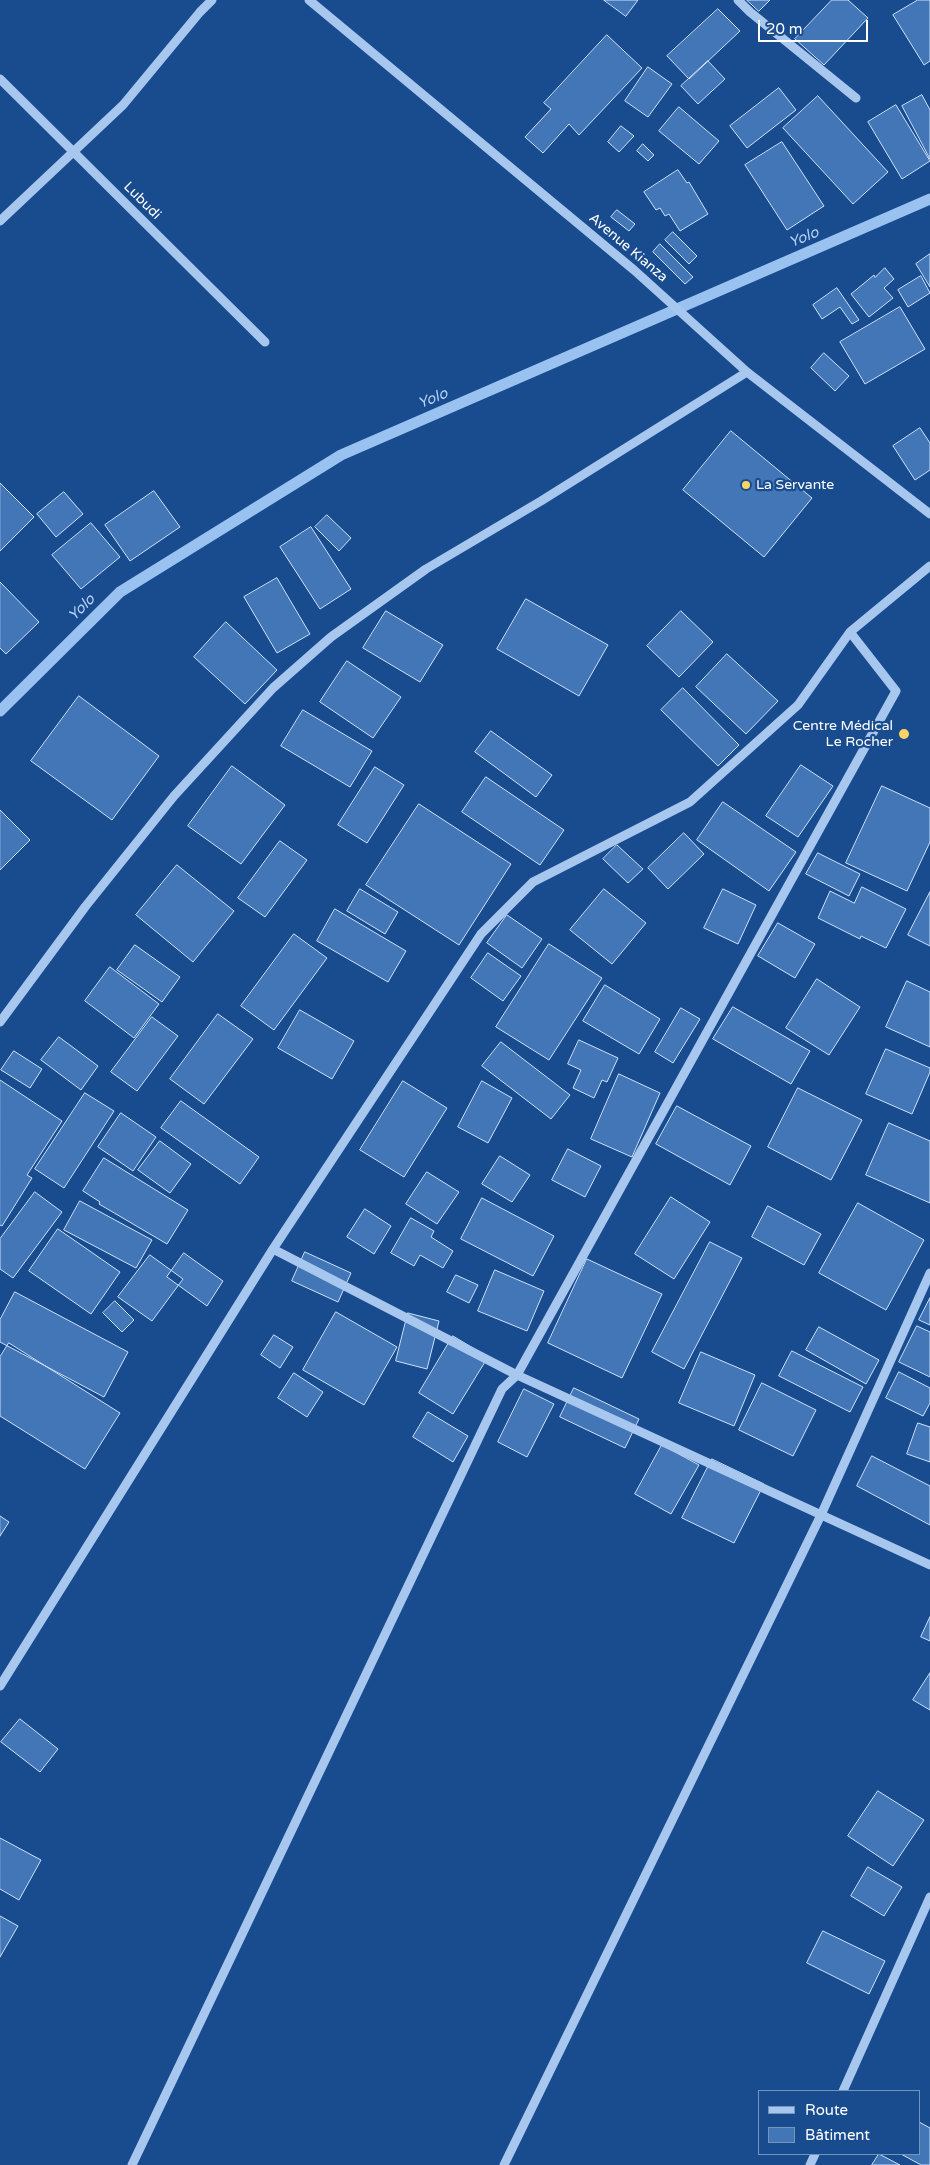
<!DOCTYPE html>
<html>
<head>
<meta charset="utf-8">
<style>
	body { margin:0 }
	#map { position:relative; width:930px; height:2165px; overflow:hidden; background:#194c8f; font-family:"Varela Round",sans-serif }
	canvas { display:block }
	.legend { position:absolute; left:758px; top:2090px; width:162px; height:65px; box-sizing:border-box; background:#194c8f; border:1px solid #7594bc; margin:0; padding:6px 9px; list-style:none; font-size:15px; color:#fff }
	.legend li { display:flex; align-items:center; gap:10px; height:25px }
	.legend b { width:25px; border:1px solid #7594bc }
	.scale { position:absolute; left:758px; top:20px; width:110px; height:22px; box-sizing:border-box; border:2px solid #fff; border-top:0; padding-left:6px; font-size:15px; line-height:18px; white-space:nowrap; color:#fff; -webkit-text-stroke:4px #194c8f; paint-order:stroke }
</style>
</head>
<body>
<div id="map">
<canvas width="930" height="2165"></canvas>
<ul class="legend">
<li><b style="height:6px;background:#a7c7ef"></b>Route</li>
<li><b style="height:14px;background:#4276b7"></b>Bâtiment</li>
</ul>
<div class="scale">20 m</div>
</div>
<script>
const context = document.querySelector('canvas').getContext('2d');
context.lineJoin = 'round';
function trace(path, color, width, dash) {
  context.strokeStyle = color;
  context.lineWidth = width;
  context.lineCap = dash ? 'butt' : 'round';
  context.setLineDash(dash || []);
  context.stroke(path);
}
function fillPath(path, color) {
  context.fillStyle = color;
  context.fill(path, 'evenodd');
}
function drawText(font, color, halo, rows, align = 'center') {
  context.font = font + ' "Varela Round",sans-serif';
  context.lineWidth = 4.5;
  context.setLineDash([]);
  context.textBaseline = 'middle';
  context.strokeStyle = halo;
  context.fillStyle = color;
  for (const [text, x, y, turn = 0] of rows) {
    context.save();
    context.translate(x, y);
    context.rotate((+turn || 0) * Math.PI / 180);
    context.textAlign = isNaN(turn) ? turn : align;
    if (halo) context.strokeText(text, 0, 0);
    context.fillText(text, 0, 0);
    context.restore();
  }
}
trace(new Path2D(`
	M0,711l120,-119 221,-137 589,-256`), '#99c2f1', 11);
const building = new Path2D(`
	M604,0h34l-12,16z
	M747,0h23l-11,11z
	M832,0h16l20,18 -44,47 -29,-26z
	M918,0h12v61l-6,4 -31,-50z
	M718,9l22,22 -51,48 -22,-23z
	M607,35l35,33 -63,67 -10,-11 -26,29 -18,-16 26,-28 -7,-6z
	M708,61l17,18 -27,25 -17,-18z
	M648,67l24,17 -24,33 -23,-16z
	M779,88l17,22 -49,38 -17,-22z
	M922,95l8,15v49l-28,-53z
	M818,96l70,76 -35,32 -70,-76z
	M896,105l34,56 -28,18 -34,-57z
	M679,107l40,34 -20,23 -40,-33z
	M621,126l13,10 -15,16 -11,-10z
	M782,142l42,64 -37,24 -42,-65z
	M643,144l11,11 -6,6 -11,-10z
	M678,170l9,13 2,-1 19,32 -28,17 -11,-17 -4,2 -5,-8 -4,2 -12,-18z
	M617,210l18,14 -6,7 -18,-14z
	M673,232l24,24 -8,8 -24,-24z
	M660,244l33,33 -8,7 -32,-32z
	M930,254v33l-14,-23z
	M885,268l9,11 -10,9 9,10 -24,19 -18,-23 23,-19 1,2z
	M921,276l9,17 -22,14 -10,-17z
	M837,288l22,32 -7,4 -12,-17 -18,12 -9,-14z
	M900,307l25,42 -60,35 -25,-42z
	M824,353l25,23 -14,15 -24,-23z
	M920,428l10,15v27l-15,10 -22,-34z
	M731,431l81,67 -48,59 -81,-67z
	M0,483l34,34 -34,34z
	M154,491l26,36 -50,34 -25,-36z
	M64,492l19,22 -27,23 -19,-23z
	M327,515l24,23 -12,13 -24,-24z
	M91,523l29,34 -39,32 -29,-34z
	M311,527l40,62 -31,20 -40,-62z
	M277,578l33,56 -33,19 -33,-56z
	M0,582l39,40 -33,32 -6,-6z
	M526,599l82,46 -29,51 -82,-47z
	M386,611l57,34 -23,37 -57,-34z
	M681,611l32,31 -34,35 -32,-31z
	M226,622l51,48 -32,34 -51,-47z
	M727,654l51,47 -32,33 -50,-47z
	M347,661l54,36 -28,41 -53,-36z
	M683,688l56,57 -21,21 -57,-56z
	M79,696l80,60 -47,64 -81,-59z
	M303,710l69,41 -22,36 -69,-41z
	M491,731l61,44 -16,22 -61,-45z
	M801,765l32,21 -35,51 -32,-21z
	M232,766l53,39 -44,59 -53,-38z
	M375,767l29,18 -37,58 -29,-18z
	M486,777l78,53 -24,35 -78,-53z
	M882,786l48,22v34l-23,49 -61,-28z
	M723,802l73,50 -27,39 -72,-51z
	M419,804l92,60 -52,81 -93,-60z
	M0,810l30,30 -30,30z
	M684,833l20,21 -36,35 -20,-21z
	M280,841l27,19 -42,57 -27,-19z
	M617,845l26,24 -15,14 -25,-24z
	M818,853l42,21 -11,22 -43,-22z
	M177,865l57,46 -41,51 -57,-47z
	M862,887l44,22 -20,39 -25,-12 -1,3 -42,-21 12,-27 24,12z
	M360,889l38,23 -13,22 -38,-23z
	M604,889l42,34 -34,41 -42,-34z
	M723,889l33,16 -18,39 -34,-16z
	M930,892v54l-22,-11z
	M335,909l71,42 -18,31 -71,-41z
	M507,915l35,24 -20,29 -35,-25z
	M778,923l37,21 -20,34 -37,-22z
	M294,934l33,24 -53,72 -33,-24z
	M549,944l53,34 -53,82 -53,-33z
	M135,945l45,32 -18,25 -45,-32z
	M488,953l33,23 -18,25 -32,-23z
	M110,967l49,37 -25,34 -49,-37z
	M817,979l43,28 -31,48 -43,-27z
	M907,981l23,11v55l-44,-20z
	M605,985l55,34 -21,35 -56,-33z
	M733,1007l77,44 -19,33 -78,-45z
	M681,1008l19,11 -27,44 -18,-11z
	M300,1010l54,31 -22,38 -54,-31z
	M218,1014l35,25 -49,65 -34,-25z
	M152,1017l26,19 -41,55 -26,-19z
	M59,1037l39,29 -17,24 -40,-30z
	M579,1040l39,18 -11,24 -5,-2 -8,18 -21,-10 8,-18 -13,-6z
	M501,1042l69,53 -19,24 -69,-53z
	M886,1049l44,19v4l-18,42 -46,-20z
	M14,1051l28,18 -12,19 -29,-18z
	M619,1074l41,19 -28,64 -41,-18z
	M0,1080l62,41 -35,54 5,3 -30,48 -2,-1z
	M403,1081l44,27 -43,69 -44,-27z
	M482,1081l30,17 -24,45 -30,-16z
	M798,1088l64,32 -31,60 -63,-33z
	M85,1093l29,18 -50,77 -29,-19z
	M181,1101l78,56 -19,27 -79,-56z
	M677,1106l74,40 -21,39 -74,-41z
	M121,1113l35,24 -23,34 -35,-24z
	M889,1123l41,18v62l-64,-28z
	M160,1141l31,23 -21,29 -32,-23z
	M568,1149l33,17 -16,31 -33,-17z
	M500,1156l30,19 -18,27 -30,-18z
	M104,1158l84,52 -21,34 -68,-40 1,-2 -17,-11z
	M427,1172l32,20 -22,32 -31,-20z
	M35,1192l27,20 -49,66 -13,-9v-30z
	M671,1197l39,25 -36,57 -39,-25z
	M482,1198l72,38 -21,40 -72,-37z
	M80,1201l72,39 -16,28 -72,-38z
	M858,1203l66,37 -38,70 -67,-37z
	M768,1206l53,28 -17,31 -52,-28z
	M365,1209l26,17 -17,28 -27,-17z
	M411,1218l23,13 -3,6 22,14 -10,17 -23,-13 -6,11 -23,-13z
	M58,1229l62,43 -29,42 -62,-43z
	M710,1242l32,16 -58,111 -32,-17z
	M305,1252l46,21 -13,29 -46,-21z
	M184,1253l39,28 -16,25 -40,-29z
	M150,1255l33,24 -31,42 -34,-24z
	M587,1259l75,35 -40,84 -74,-35z
	M495,1270l49,21 -17,40 -49,-20z
	M456,1275l22,10 -9,18 -22,-11z
	M15,1292l113,60 -24,45 -104,-55v-22z
	M930,1298v27l-11,-5z
	M115,1301l19,19 -12,12 -19,-19z
	M336,1312l61,35 -33,58 -61,-35z
	M408,1313l31,8 -12,48 -31,-8z
	M917,1326l13,6v45l-31,-15z
	M819,1327l60,33 -13,24 -60,-34z
	M274,1335l19,12 -13,21 -19,-13z
	M453,1336l35,21 -35,57 -34,-21z
	M9,1343l111,70 -35,56 -85,-53v-59z
	M792,1351l71,36 -13,25 -71,-36z
	M701,1352l54,23 -21,51 -55,-23z
	M899,1372l31,16v15l-7,13 -37,-18z
	M294,1373l29,19 -16,25 -29,-19z
	M762,1383l54,27 -23,46 -54,-26z
	M574,1388l65,31 -14,29 -65,-31z
	M524,1389l30,15 -27,53 -29,-15z
	M428,1412l40,24 -15,26 -40,-25z
	M918,1423l12,4v35l-23,-8z
	M662,1445l37,20 -28,49 -36,-20z
	M872,1456l58,30v39l-73,-39z
	M712,1459l52,25 -30,59 -52,-25z
	M0,1516l9,6 -9,14z
	M930,1617v24l-9,-4z
	M930,1673v37l-17,-10z
	M20,1719l38,30 -18,23 -39,-30z
	M878,1791l46,29 -31,46 -45,-30z
	M0,1838l41,22 -22,40 -19,-11z
	M868,1867l34,20 -18,29 -33,-20z
	M0,1916l18,10 -18,31z
	M823,1931l62,30 -16,33 -62,-31z
	M919,2122l11,6v37h-9l-20,-11h18z
	M879,2154l21,11h-28z`);
fillPath(building, '#4276b7');
trace(building, '#cde1fa', 1);
trace(new Path2D(`
	M309,0l325,270 113,102 183,142
	M738,0l12,12 106,86
	M0,79l265,263
	M0,221l123,-116 77,-93 12,-12
	M0,1022l85,-115 89,-111 99,-108 58,-51 95,-68 115,-68 206,-129
	M273,1249l244,126 413,190
	M0,1686l273,-437 208,-315 52,-52 157,-80 108,-97 52,-73 80,-66
	M843,2091l87,-194
	M132,2165l370,-776 15,-14 379,-684 -46,-59
	M504,2165l317,-650 109,-242
	M810,2165l5,-11`), '#a7c7ef', 9);
for (const [x, y, r, color] of [
	[746,485,5,"#ffd364"],
	[904,734,6,"#ffd364"]
]) {
  const dot = new Path2D();
  dot.arc(x, y, r, 0, 2 * Math.PI);
  context.fillStyle = color;
  context.fill(dot);
  trace(dot, '#194c8f', 2);
}
drawText('14px', '#fff', '#194c8f', [
	["Lubudi",142,201,45],
	["Avenue Kianza",628,248,40]
]);
drawText('14px', '#fff', '#194c8f', [
	["La Servante",756,485],
	["Centre Médical",893,726,"right"],
	["Le Rocher",893,742,"right"]
], 'left');
drawText('italic 15px', '#b3d1f6', '#194c8f', [
	["Yolo",804,238,-23],
	["Yolo",433,399,-23],
	["Yolo",82,608,-45]
]);
</script>
</body>
</html>
